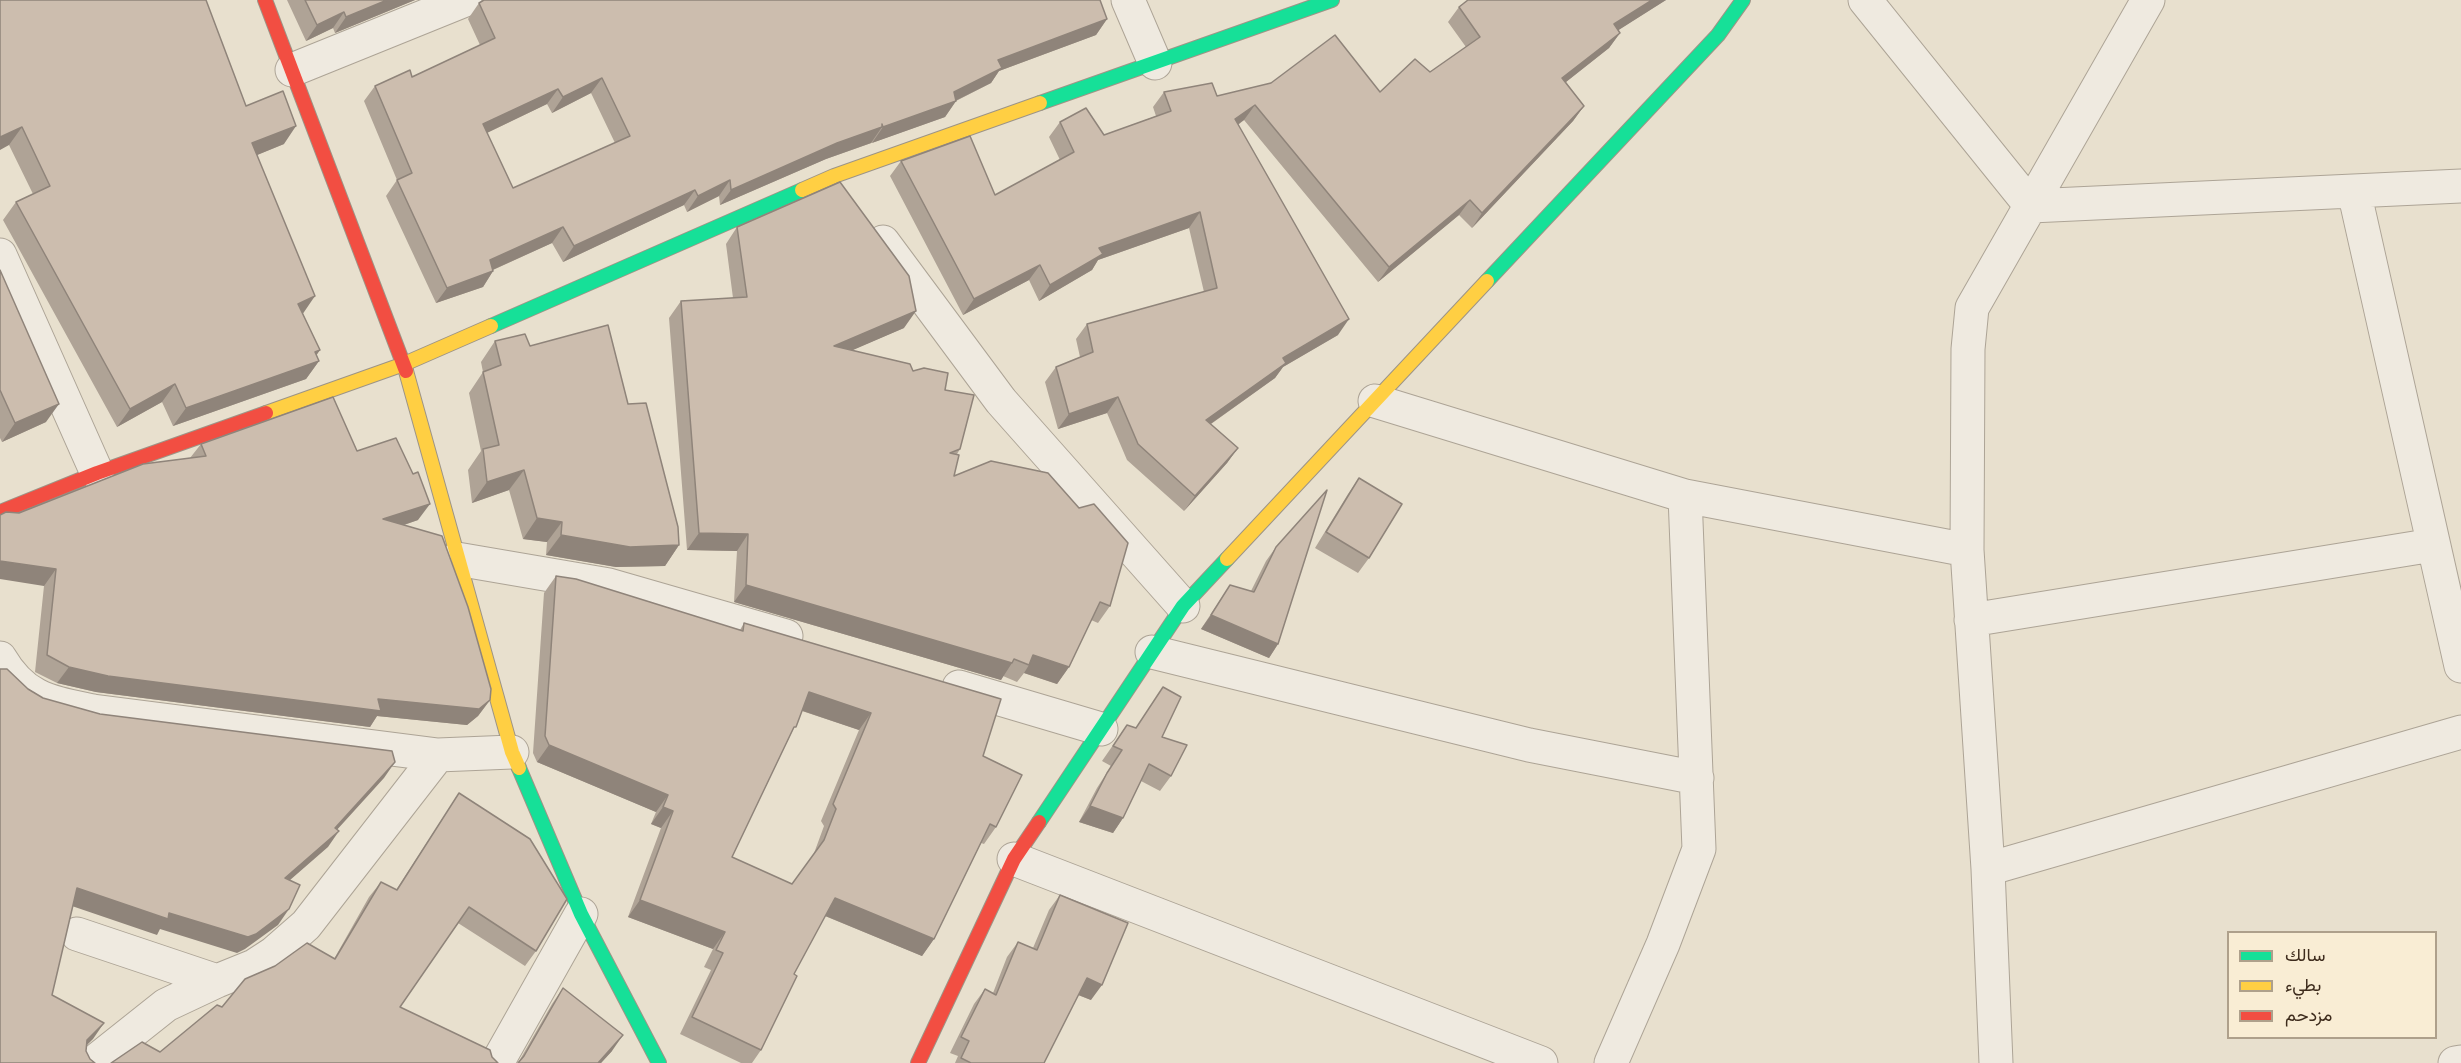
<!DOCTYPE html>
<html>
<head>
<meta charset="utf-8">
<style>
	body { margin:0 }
	#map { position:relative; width:2461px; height:1063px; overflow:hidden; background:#e8e0ce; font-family:Spectral,Vazirmatn,serif }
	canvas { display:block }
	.legend { position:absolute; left:2227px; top:931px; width:210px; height:108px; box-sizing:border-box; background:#f9edd4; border:2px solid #aea08b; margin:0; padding:8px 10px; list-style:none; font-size:18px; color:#3e2c1d }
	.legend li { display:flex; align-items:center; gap:12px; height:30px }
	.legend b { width:30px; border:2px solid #aea08b }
</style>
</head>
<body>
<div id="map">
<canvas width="2461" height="1063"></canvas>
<ul class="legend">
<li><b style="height:8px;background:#16e098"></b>سالك</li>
<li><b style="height:8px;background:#ffcf43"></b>بطيء</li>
<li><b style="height:8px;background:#f24e42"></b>مزدحم</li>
</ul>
</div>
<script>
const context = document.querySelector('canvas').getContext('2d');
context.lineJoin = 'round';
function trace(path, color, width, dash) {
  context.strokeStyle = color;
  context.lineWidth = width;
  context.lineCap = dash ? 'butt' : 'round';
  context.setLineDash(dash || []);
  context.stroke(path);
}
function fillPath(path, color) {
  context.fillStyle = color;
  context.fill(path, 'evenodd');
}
const street = new Path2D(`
	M1128,0l27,63
	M1865,0l166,206 430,-20
	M292,70l173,-70
	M2354,191l107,475
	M883,242l118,159 182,205
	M0,255l97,218
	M1375,401l310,95 282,54
	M457,559l152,26 177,51
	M1971,620l462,-75
	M1152,652l377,93 168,33
	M0,658c24,41 50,44 93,53l345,44 74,-3
	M959,687l142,42
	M1014,859l527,204
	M1988,869l473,-137
	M77,934l140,47
	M93,1063l73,-58 51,-24 37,-15 20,-13 32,-28 132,-170
	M497,1063l84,-149
	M1611,1063l52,-119 36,-95 -14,-353
	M1996,1063l-8,-194 -21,-319 1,-201 4,-41 176,-308
	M2455,1063l6,-1`);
const fast = new Path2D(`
	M1040,103l292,-103
	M1487,281l231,-246 25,-35
	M491,326l311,-136
	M519,768l62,146 78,149
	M1039,822l144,-216 44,-47`);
const slow = new Path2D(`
	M802,190l32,-14 206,-73
	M406,371l106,381 7,16
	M266,413l138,-49 87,-38
	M1227,559l260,-278`);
const jam = new Path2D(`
	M265,0l141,371
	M0,512l97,-39 169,-60
	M918,1063l96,-204 25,-37`);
trace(street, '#ada496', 35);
trace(fast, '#9d9486', 16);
trace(slow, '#9d9486', 16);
trace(jam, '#9d9486', 16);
trace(street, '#efeae0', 33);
trace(fast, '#16e098', 14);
trace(slow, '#ffcf43', 14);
trace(jam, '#f24e42', 14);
fillPath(new Path2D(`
	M0,0l246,106 38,38 -27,11 46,159 17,36 -4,5 3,6 -13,18 -133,47 -11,-24 -45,25 -114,-207 13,-18 17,-8 -24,-49z
	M287,0h128l-80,33 -2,-5 -27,13z
	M1468,0h198l-48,30 2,3 -11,15 -43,34 18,24 -11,15 -101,107 -13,-13 -81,67 -134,-162 -6,5 100,210 -55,32 -8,11 -64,46 27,24 -11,15 -43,48 -57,-51 -20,-47 -49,16 -13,-47 11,-15 24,-10 -4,-18 11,-15 117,-32 -15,-64 -91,32 -6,10 -53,31 -10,-21 -66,35 -73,-139 11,-15 94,34 65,-35 -11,-23 11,-15 44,13 52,-19 -3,-9 11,-15 53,4 163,-4 50,-20 36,-25 -18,-25 11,-15z
	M479,3l628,16 -11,16 -97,36 -8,12 -35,18 -11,16 -119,42 -106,46 -1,-9 -32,16 -3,-7 -121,57 -11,-19 -59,27v1l-10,16 -47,16 -50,-107 11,-16 -33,-79 11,-15 37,-9 68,-32 -12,-26zM591,93l24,50 -102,45 -26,-55 60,-29 5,9z
	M737,227l167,101 -52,22 61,21 32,19 15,59 -3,5 -3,22 156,130 -12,17 -7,-3 -22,47 -12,17 -33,-11 -7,9 -14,-6 -2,4 -267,-78 3,-51 -50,-1 -18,-232 12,-17 52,-3 -7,-54z
	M0,270l46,152 -44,20 -2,-4z
	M495,341l35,5 98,58 51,141 -14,21 -49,1 -70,-12 1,-13 -24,-3 -14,-49 -37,13 -4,-33 13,-19 -12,-58 14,-21 -2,-10z
	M201,444l156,7 61,69 -14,5 86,175 -12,16 -11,9 -90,-9 -7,11 -274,-35 -39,-9 -22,-11 9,-86 -25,-73 171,-55z
	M1359,478l10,80 -11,15 -43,-25 33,-54z
	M1276,547l2,97 -9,14 -68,-29 29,-44 21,6 15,-30z
	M556,576l184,54 4,-7 239,133 13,71 -12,17 -3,-1 -47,96 -12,17 -97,-40 -31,58 -33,76 -9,13h-11l-61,-29 31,-64 -7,-3 9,-18 -85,-32 33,-89 -10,-4 5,-12 -119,-50 -4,-9 11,-160zM802,711l57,19 -38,91 3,5 -11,30 -21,28 -60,-27z
	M1163,687l-1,50 9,39 -11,15 -19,-10 -18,37 -10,15 -34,-11 18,-34 14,-22 -9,-5 25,-36 9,3z
	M459,793l77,158 -11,15 -67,-43 -58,84 92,50 -332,-5 62,-45 112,-48 35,-62 12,-15 15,8z
	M1060,895l31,105 -13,-5 -34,68h-89l3,-7 -8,-3 24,-49 11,-15 8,4 14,-36 11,-15 15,6 16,-38z
	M563,988l49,63 -11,12h-83l34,-59z`), '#afa396');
fillPath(new Path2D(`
	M387,0h28l-80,33 11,-16z
	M1652,0h14l-63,40 11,-16z
	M344,12l-11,16 -27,13 11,-16z
	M1107,19l-11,16 -97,36 -8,12 -38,19 3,-1 -11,16 -73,26 11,-16 71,-35 44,-32z
	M1620,33l-11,15 -57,45 10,-15z
	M602,78l-11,15 -39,20 11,-16z
	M558,89l-11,15 -75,36 11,-16z
	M1255,105l-11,15 -20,14 11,-15z
	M1584,106l-11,15 -101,107 10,-15z
	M296,126l-12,18 -44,18 12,-19z
	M22,127l-13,18 -9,5v-13z
	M882,127l-11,16 -45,16 -106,46 11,-15 106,-47z
	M730,180l-11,16 -32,16 11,-16z
	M695,190l-11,15 -121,57 11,-16z
	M1470,200l-11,15 -81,67 11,-15z
	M1200,212l-11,16 -91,32 -6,10 -53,31 11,-16 49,-37z
	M563,227l-11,16 -73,33 11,-16z
	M1040,265l-11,15 -66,35 11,-16z
	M493,271l-10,16 -47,16 11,-15z
	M315,296l-13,19 -4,-11z
	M916,311l-12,17 -81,35 11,-17z
	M1349,319l-11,16 -55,32 -8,11 -80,57 11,-15 77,-62z
	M320,350l-9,13 8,-2 -13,18 -133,47 13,-18z
	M175,384l-13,18 -45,25 13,-18z
	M1118,397l-11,16 -49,16 11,-15z
	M59,404l-13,18 -44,20 13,-19z
	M1238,448l-11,15 -43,48 11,-15z
	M524,470l-15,20 -37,13 15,-21z
	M430,504l-12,16 -47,16 12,-17z
	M537,518l25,4 -15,20 -24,-3z
	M699,533l49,1 -11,17 -50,-1z
	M561,535l118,10 -14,21 -49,1 -70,-12z
	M0,561l56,8 -12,17 -44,-7z
	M746,585l266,78 -11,17 -267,-78z
	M1211,615l67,29 -9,14 -68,-29z
	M1033,655l36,12 -12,17 -33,-11 5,-8z
	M69,667l309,32 112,1 -12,16 -11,9 -90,-9 -7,11 -274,-35 -39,-9z
	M809,692l62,21 -12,17 -62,-21z
	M549,745l119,50 -12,17 -119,-50z
	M395,762l-11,16 -59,65 14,-12 -11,16 -54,47 11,-16 50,-50z
	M1090,806l33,12 -10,15 -34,-11z
	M663,807l10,4 -12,17 -10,-4z
	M77,888l92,25 120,-4 -11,16 -33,24 -8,4 -77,-24 -3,6 -91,-31z
	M835,898l99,41 -12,17 -99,-41z
	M640,900l85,32 -12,17 -85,-32z
	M1087,978l15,7 -11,15 -15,-6z
	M104,1023l-11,16 -17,17 11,-16z
	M623,1035l-11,16 -11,12h-3z`), '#8f847a');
const building = new Path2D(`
	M0,0h206l40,106 37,-15 13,35 -44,17 63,153 -17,8 22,46 -5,2 4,9 -133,47 -11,-24 -45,25 -114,-207 34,-16 -28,-59 -22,10z
	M305,0h82l-41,17 -2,-5 -27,13z
	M484,0h616l7,19 -109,41 4,8 -48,24 2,9 -73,26 -1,-3v3l-45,16 -106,47 -1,-10 -32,16 -3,-6 -121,56 -11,-19 -73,33 3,11 -46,17 -50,-108 15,-7 -37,-87 35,-16 2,7 83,-39 -16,-35zM602,78l28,58 -117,52 -30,-64 75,-35 5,8z
	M1468,0h184l-38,24 6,9 -58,45 22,28 -102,107 -12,-13 -81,67 -134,-162 -20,14 114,200 -66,39 3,5 -80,57 32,28 -43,48 -57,-52 -20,-47 -49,17 -13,-47 37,-15 -6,-28 130,-36 -17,-76 -101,36 4,6 -53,31 -10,-20 -66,34 -73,-138 69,-25 25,59 79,-43 -14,-30 26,-14 18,27 67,-24 -7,-19 48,-9 5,13 54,-13 64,-48 45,57 35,-33 15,13 50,-35 -21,-30z
	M840,182l69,94 7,35 -82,35 76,18 3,7 11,-3 24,5 -3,17 29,5 -14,54 -10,4 9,2 -5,21 37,-15 57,12 31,35 15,-4 34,39 -18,63 -10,-4 -31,65 -36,-12 -4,10 -15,-6 -2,4 -266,-78 2,-51 -49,-1 -18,-232 66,-4 -10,-70z
	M0,270l59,134 -44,19 -15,-33z
	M608,325l20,79 18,-1 32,124 1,18 -49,2 -69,-12 1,-13 -25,-4 -13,-48 -37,12 -4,-33 16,-4 -16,-73 18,-7 -6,-24 30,-7 5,12z
	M333,397l24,54 39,-13 17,36 5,-2 12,32 -47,15 59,17 26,71 23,82 -1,11 -11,9 -101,-10 3,12 -273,-35 -39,-9 -22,-12 9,-86 -56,-8v-46l6,-3 13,1 124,-49 63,-8 -5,-12z
	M1359,478l43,26 -33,54 -43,-26z
	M1327,490l-49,154 -67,-29 19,-30 24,7 22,-45z
	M556,576l20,3 167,52 1,-8 257,76 -18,57 39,19 -26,52 -6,-3 -56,115 -99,-41 -41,76 3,2 -36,74 -69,-33 31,-64 -7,-3 9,-18 -85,-32 33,-89 -10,-4 5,-12 -119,-50 -4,-9zM809,692l62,21 -38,91 3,5 -12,31 -32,44 -60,-27 62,-130h2z
	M0,669h7l21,20 15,9 57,16 292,37 3,11 -60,66 4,3 -54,47 15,7 -11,24 -33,25 -8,3 -79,-24 -1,6 -91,-31 -25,107 52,28 -17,17 -1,11 4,8 5,4h-95z
	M1163,687l18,10 -19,40 25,8 -16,31 -22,-12 -26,54 -33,-12 17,-33 15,-23 -9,-4 14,-21 9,3z
	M459,793l71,46 37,60 -31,52 -67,-44 -69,100 90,43 2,7 6,6h-387l31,-21 18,10 57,-47 5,2 23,-28 30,-13 32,-23 28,16 46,-77 16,8z
	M1060,895l68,28 -26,62 -15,-7 -43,85h-73l-10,-5 8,-17 -8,-4 24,-48 11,6 22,-53 19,8z
	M563,988l60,47 -25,28h-80l6,-7z`);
fillPath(building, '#ccbdae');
trace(building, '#8f847a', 1.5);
</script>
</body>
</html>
